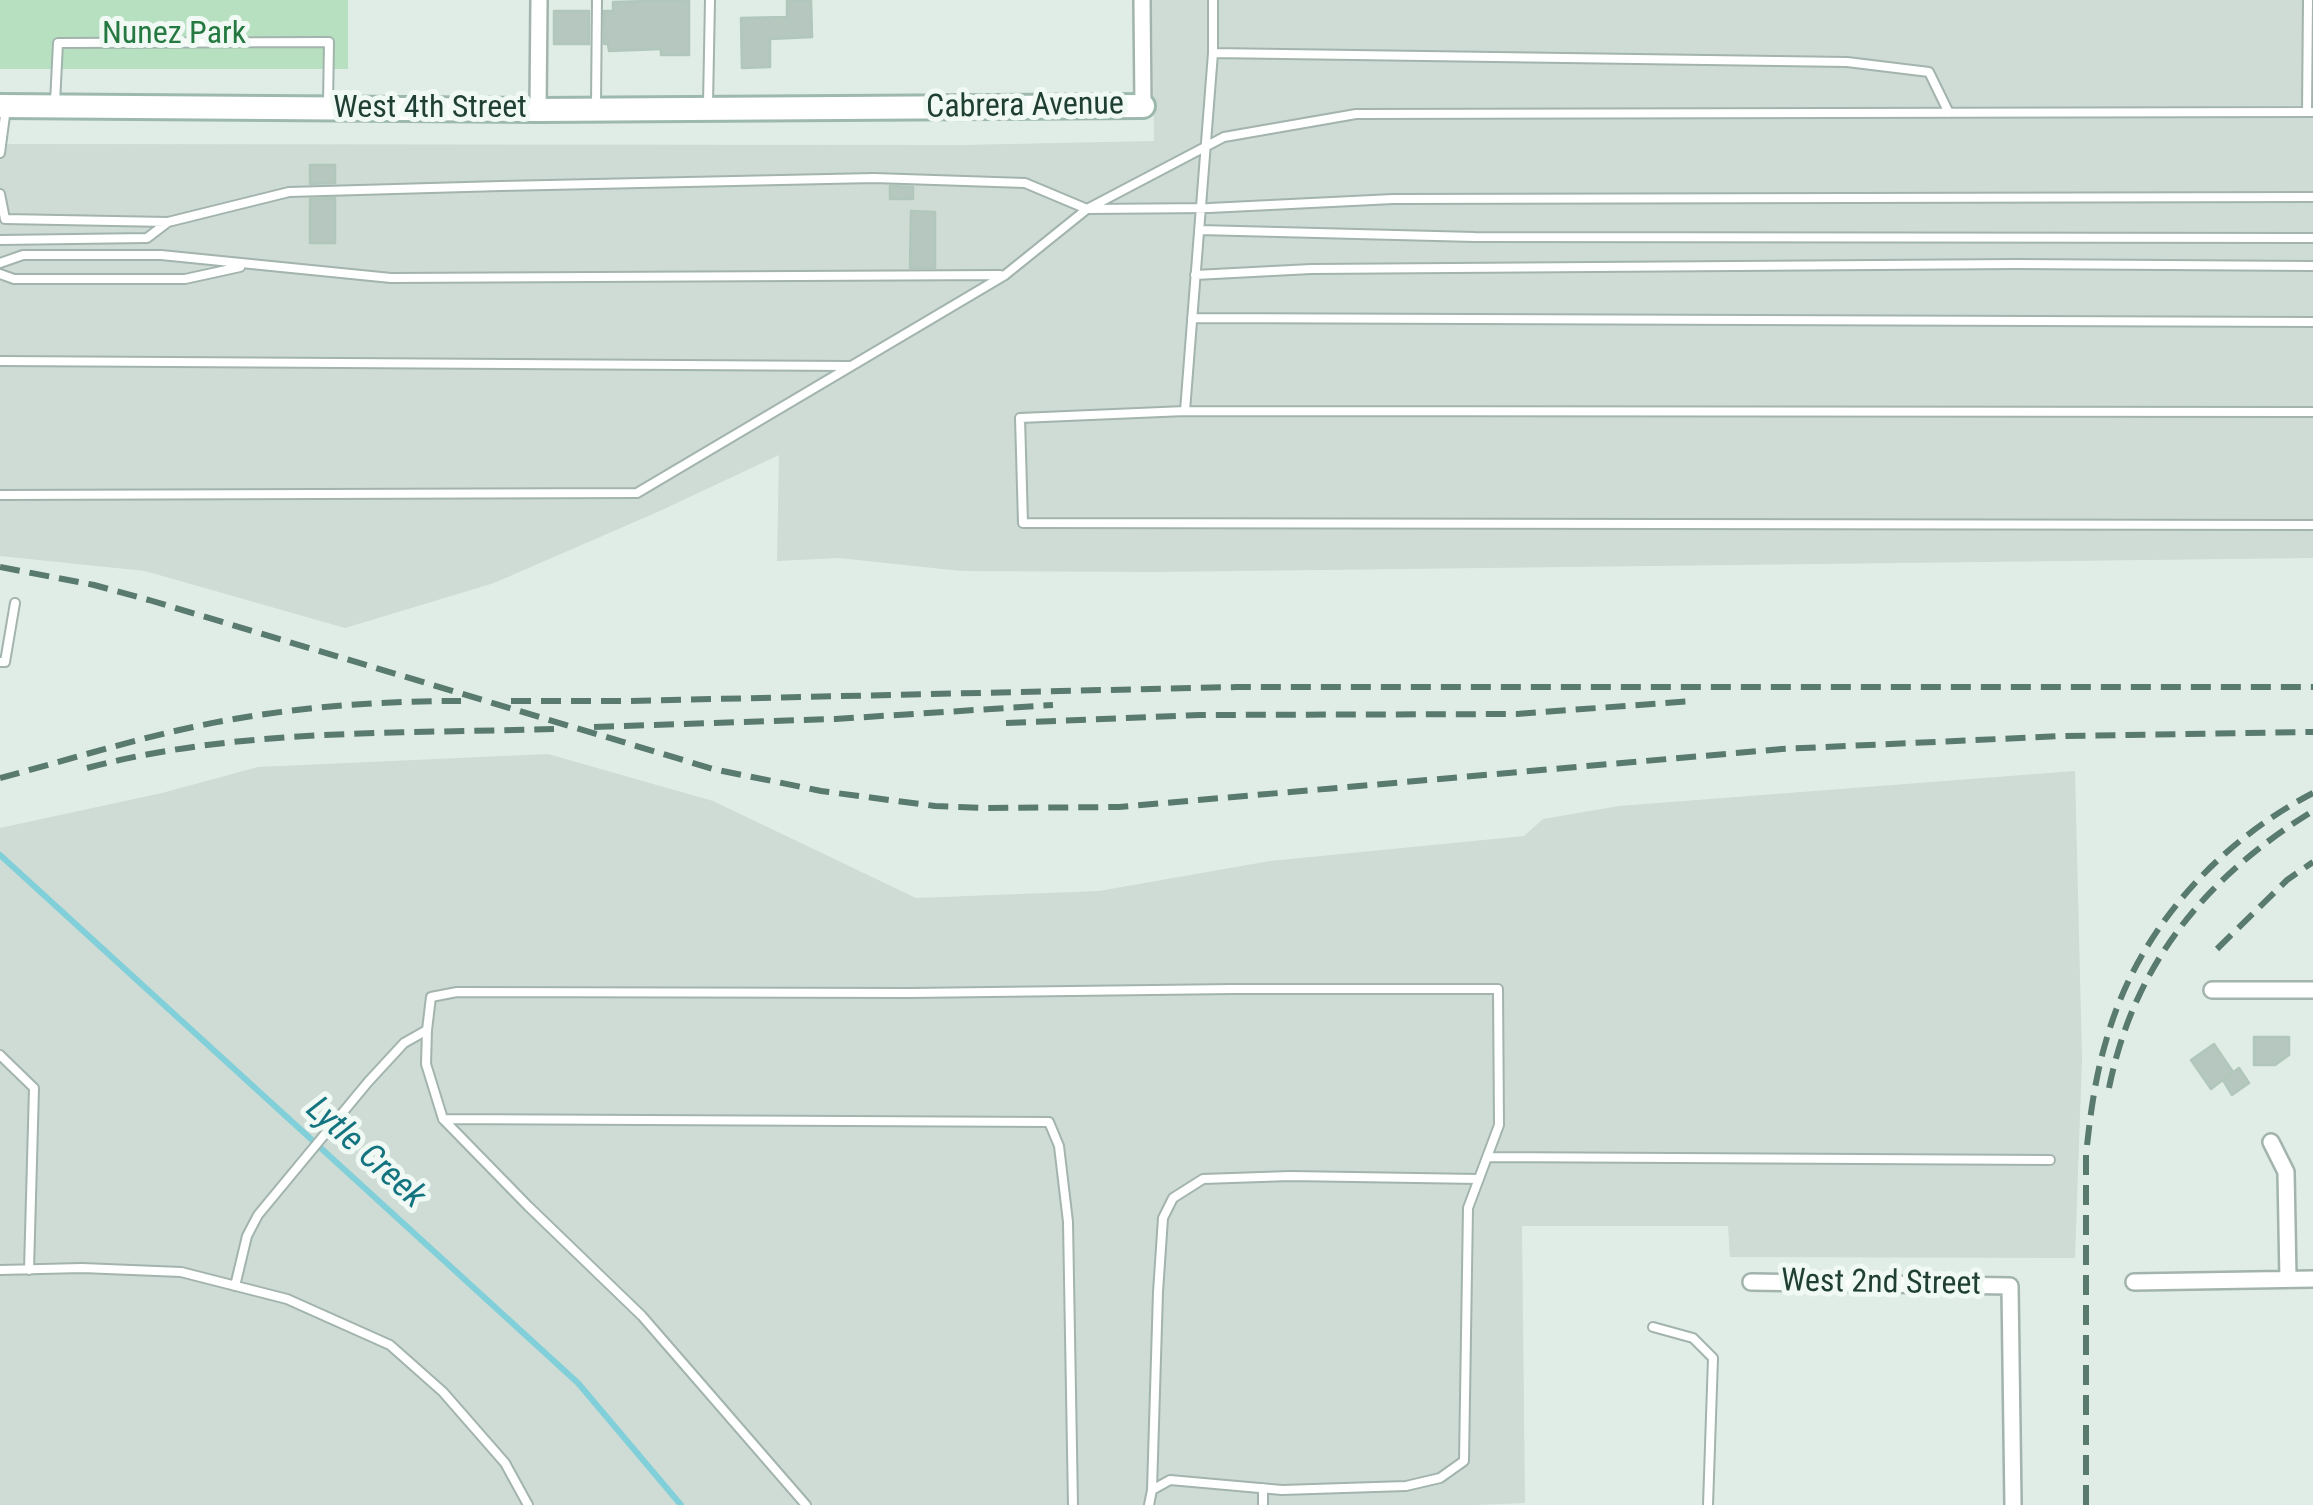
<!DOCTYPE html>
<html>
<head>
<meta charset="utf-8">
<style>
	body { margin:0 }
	canvas { display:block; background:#e0ece6 }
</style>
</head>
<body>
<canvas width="2313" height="1505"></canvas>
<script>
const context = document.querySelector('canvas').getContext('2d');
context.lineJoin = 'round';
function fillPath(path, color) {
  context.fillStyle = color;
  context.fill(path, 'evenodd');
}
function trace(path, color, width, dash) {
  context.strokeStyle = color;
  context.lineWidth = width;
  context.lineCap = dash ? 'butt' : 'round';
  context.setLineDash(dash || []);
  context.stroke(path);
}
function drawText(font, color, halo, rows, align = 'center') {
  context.font = font + ' "Roboto Condensed",sans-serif';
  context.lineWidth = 10;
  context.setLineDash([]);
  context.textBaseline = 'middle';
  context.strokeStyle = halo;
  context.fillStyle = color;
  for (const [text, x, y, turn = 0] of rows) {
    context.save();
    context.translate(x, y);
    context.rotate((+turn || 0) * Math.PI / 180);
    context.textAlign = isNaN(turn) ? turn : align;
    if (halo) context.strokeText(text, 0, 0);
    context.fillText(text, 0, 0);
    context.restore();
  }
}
fillPath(new Path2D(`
	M1152,0h1161v558l-1158,14 -194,-1 -122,-13 -62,3 2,-106 -117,55 -168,73 -149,45 -200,-57 -145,-15v-412l961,1 193,-4z
	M548,754l165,47 203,97 183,-7 171,-30 254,-25 19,-17 76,-13 456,-35 7,287 -7,200 -345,-1 -2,-31h-206l3,277 -50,2h-1475v-677l162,-35 96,-26z`), '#cedcd5');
fillPath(new Path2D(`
	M0,0h348v69h-348z`), '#b6e0bf');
trace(new Path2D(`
	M0,855l578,528 103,122`), '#81cfd8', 6);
const building = new Path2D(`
	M689,0v55h-28v-6l-52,2 -1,-7h-4v-33h9v-9z
	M787,0h24l1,37 -42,2v28l-28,1 -1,-50 46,-1z
	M554,11h35v33h-35z
	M310,165h25v18l-25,1z
	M890,186l23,1v12h-23z
	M335,198v45h-25v-44z
	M911,211l24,1v56h-25z
	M2254,1037h35v18l-14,10h-21z
	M2214,1044l19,28 -22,17 -20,-29z
	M2239,1068l10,15 -17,12 -9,-15z`);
fillPath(building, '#b5c7bf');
trace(building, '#b1c7bc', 2.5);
const lane = new Path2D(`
	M1213,53v-53
	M55,103l3,-60 271,-1 -1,62
	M708,104l2,-104
	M596,105l1,-105
	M2307,112l1,-112
	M0,153l6,-45
	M0,194l5,25 163,3 121,-30 212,-6 373,-8 151,5 62,26 122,-1 184,-9 920,-2
	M1199,230l276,7 838,1
	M0,240l147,-2 21,-16
	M0,263l23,-8h138l230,23 609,-3
	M0,274l14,5h171l55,-12
	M1195,275l116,-6 706,-5 296,2
	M1192,318l1121,4
	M0,361l851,5
	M1185,411l28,-358 634,9 82,10 20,41
	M2313,412l-1128,-1 -165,7 3,105 1290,2
	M0,495l637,-2 368,-218 82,-66 137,-72 132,-23 957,-2
	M0,662h5l10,-59
	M0,1055l34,33 -5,182
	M443,1119l606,3 10,24 9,76 5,283
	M1487,1157l563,3
	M0,1270l82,-2 99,4 106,27 103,46 53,47 62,71 23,42
	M235,1286l12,-50 11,-21 110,-133 36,-39 23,-13
	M1653,1327l40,11 20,20 -5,147
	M1152,1490l6,-198 5,-74 10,-20 30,-19 87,-3 189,3
	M806,1505l-164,-189 -114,-110 -85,-87 -17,-55 1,-34 4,-33 26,-5 453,1 323,-4h265l1,136 -31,83 -4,253 -24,17 -34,8 -124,4 -112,-10 -18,10 -3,15
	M1263,1505v-17`);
const street = new Path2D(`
	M1142,0l1,106
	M538,110l1,-110
	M2212,990h101
	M2271,1142l15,30 2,107
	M1751,1282l259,4 3,219
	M2134,1282l179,-3`);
const secondary = new Path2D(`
	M0,106l538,4 605,-4`);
trace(lane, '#a2b4ad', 12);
trace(street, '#a2b4ad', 20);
trace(secondary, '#9db9ad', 28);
trace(lane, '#fff', 8);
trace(street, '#fff', 15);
trace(secondary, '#fff', 22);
trace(new Path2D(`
	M0,567l94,18 55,15 564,169 108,22 114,15 52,2 132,-1 663,-58 281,-13 250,-4
	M511,701h116l610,-14h1076
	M1006,723l194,-8 317,-1 174,-13
	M594,727l241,-8 218,-14
	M87,768c151,-40 311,-34 467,-39
	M0,778c64,-17 128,-37 193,-51 88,-19 179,-26 268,-26
	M2217,949l70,-69 26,-18
	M2109,1088c25,-125 98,-212 204,-277
	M2086,1505v-350c4,-39 9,-77 20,-114 30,-108 109,-197 207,-248`), '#597a6f', 6, [20, 10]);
drawText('32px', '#257940', '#f0f9f4', [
	["Nunez Park",174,35]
]);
drawText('32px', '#1f3e34', '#f0f9f4', [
	["Cabrera Avenue",1025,107,-1],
	["West 4th Street",430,109],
	["West 2nd Street",1881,1284,1]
]);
drawText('italic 35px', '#137480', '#f0f9f4', [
	["Lytle Creek",365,1154,42]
]);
</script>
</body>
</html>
